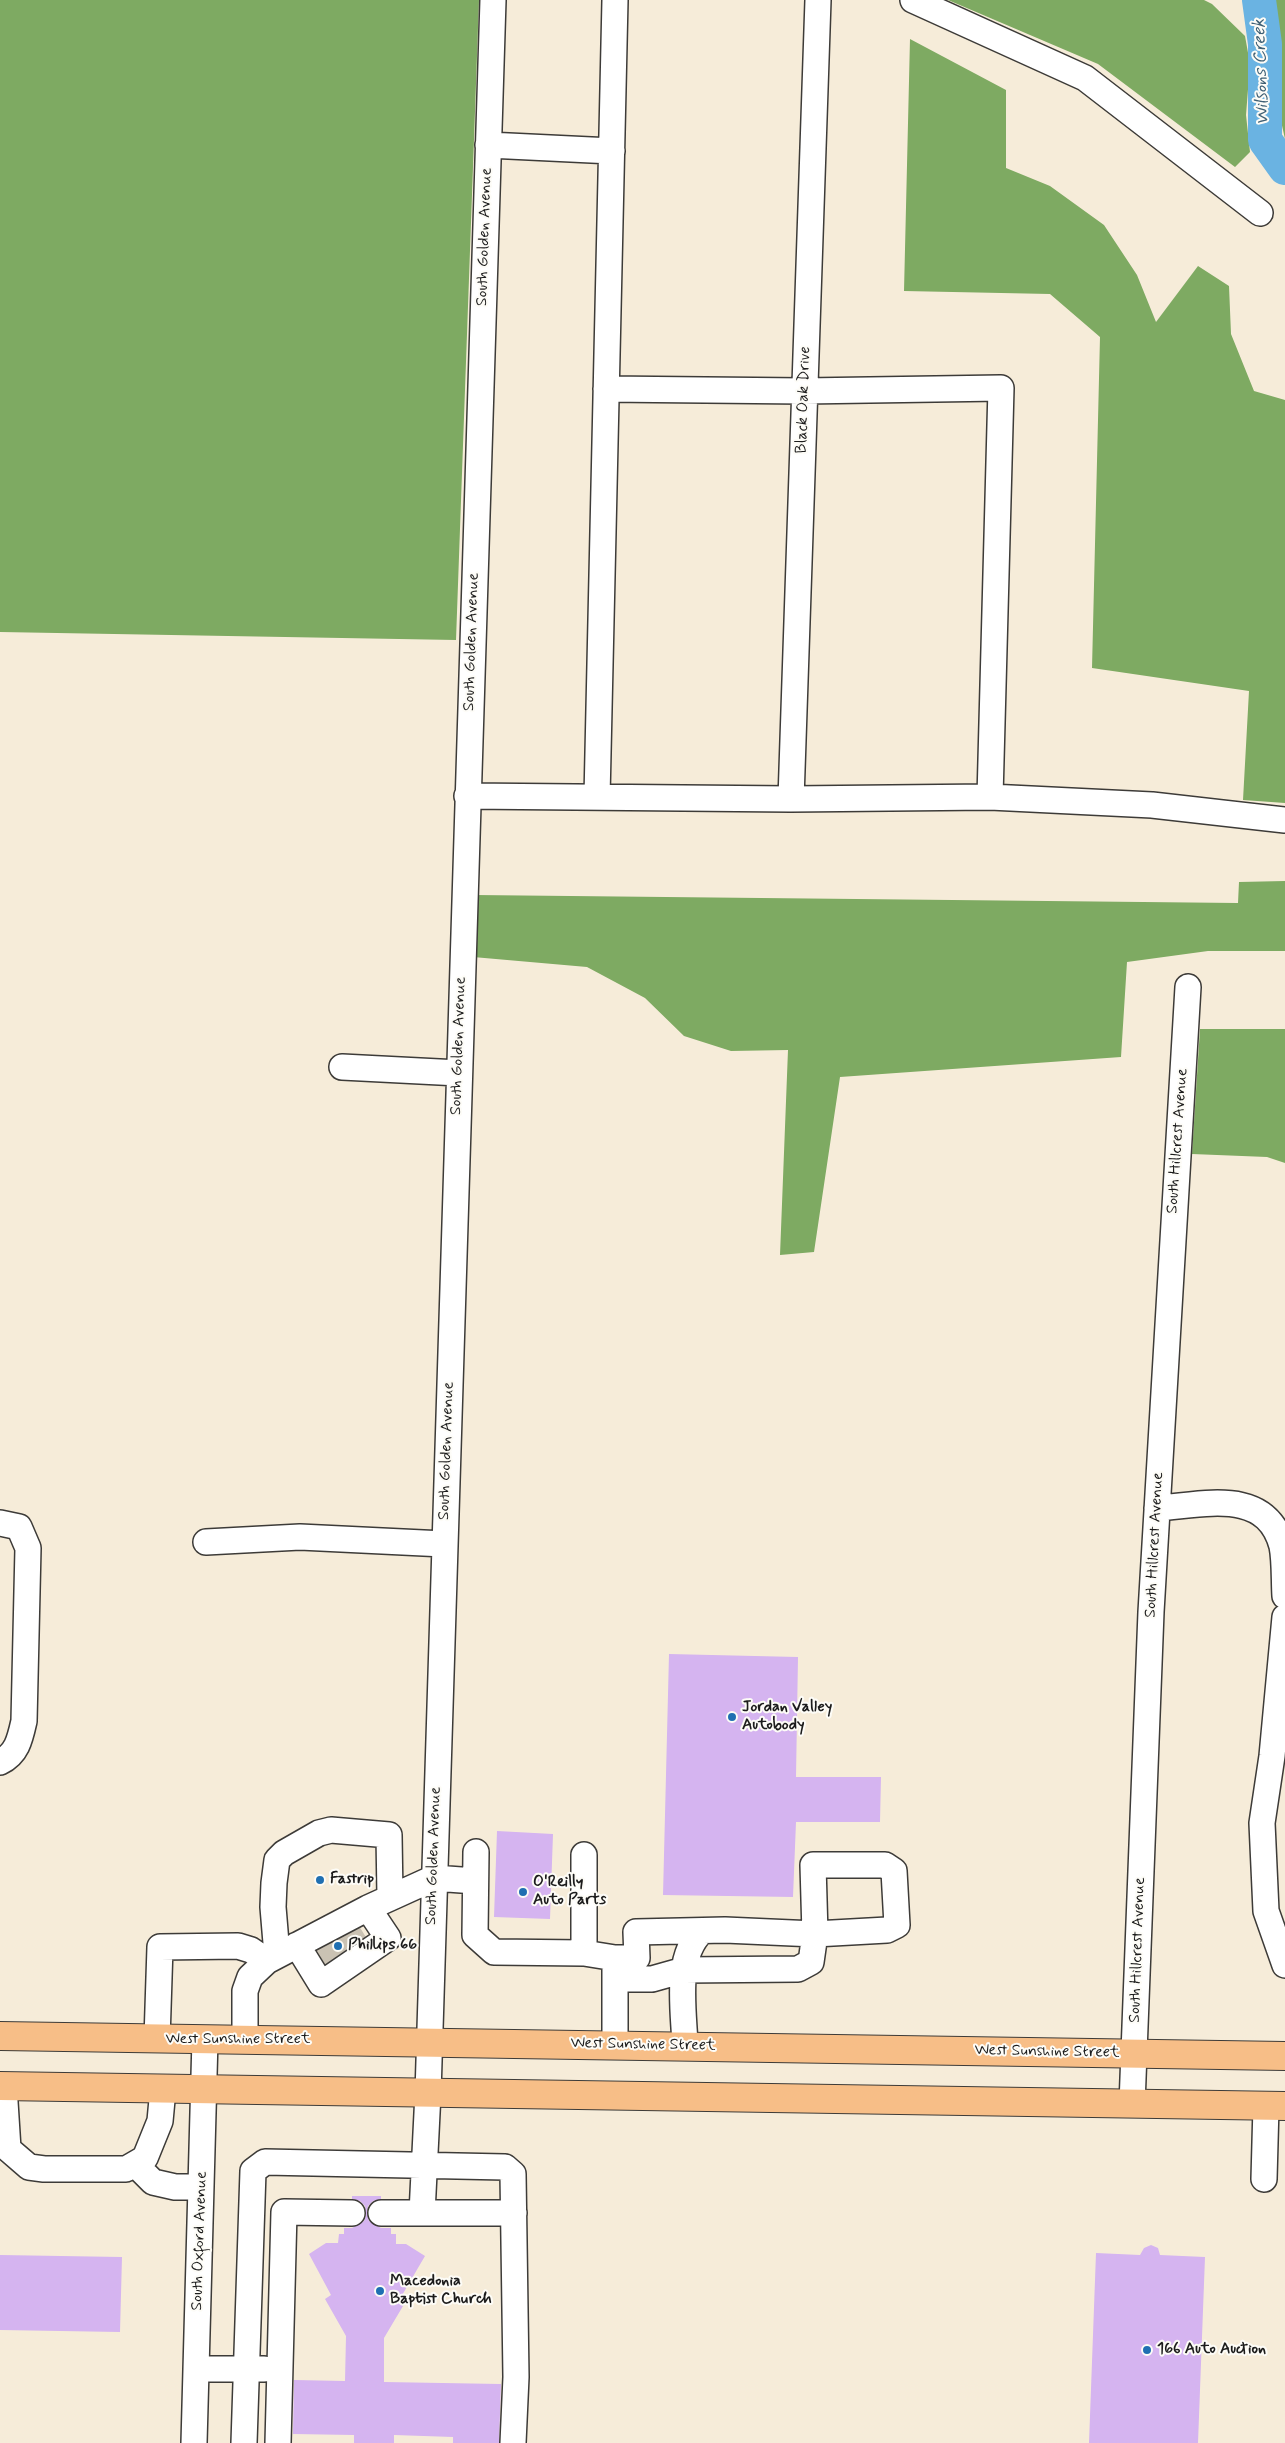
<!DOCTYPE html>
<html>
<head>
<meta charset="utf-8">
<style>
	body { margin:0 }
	canvas { display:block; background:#f6ecd9 }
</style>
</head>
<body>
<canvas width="1285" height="2443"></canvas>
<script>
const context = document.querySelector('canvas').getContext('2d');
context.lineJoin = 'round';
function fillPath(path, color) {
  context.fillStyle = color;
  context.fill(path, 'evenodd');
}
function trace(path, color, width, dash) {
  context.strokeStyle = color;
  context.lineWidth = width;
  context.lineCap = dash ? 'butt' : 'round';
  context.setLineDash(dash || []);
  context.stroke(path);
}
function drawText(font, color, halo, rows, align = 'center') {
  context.font = font + ' Mynerve,sans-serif';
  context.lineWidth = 4;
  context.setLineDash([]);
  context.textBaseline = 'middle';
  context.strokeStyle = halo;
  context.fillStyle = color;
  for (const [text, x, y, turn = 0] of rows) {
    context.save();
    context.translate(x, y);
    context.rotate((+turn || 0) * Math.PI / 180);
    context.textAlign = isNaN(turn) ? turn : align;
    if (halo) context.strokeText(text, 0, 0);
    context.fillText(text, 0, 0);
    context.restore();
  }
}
fillPath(new Path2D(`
	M0,0h479l-23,640 -456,-8z
	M948,0h256l8,4 33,32 5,28 -4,51 4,37 -15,15 -137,-103z
	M1273,0h12v139l-8,-36z
	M910,39l96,51v78l44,18 54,39 33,50 19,47 42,-56 31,20 2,48 23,57 31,9v403l-42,-3 6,-109 -157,-23 8,-331 -50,-43 -146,-3z
	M1285,881v70h-77l-81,11 -6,95 -281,20 -26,175 -34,3 8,-205 -57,1 -47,-15 -39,-38 -58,-31 -114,-10 2,-62 763,8 1,-21z
	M1200,1029h85v134l-18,-6 -75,-3z`), '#7eaa62');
trace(new Path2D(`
	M1259,0l6,44v96l20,28`), '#6ab3e2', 34);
fillPath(new Path2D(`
	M669,1654l129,3 -2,120h85l-1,45h-84l-3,75 -130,-2z
	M497,1831l56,3 -3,85 -56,-2z
	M352,2196h29v3l-8,2 -5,5 -1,7 2,8 12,7h10v6h5v10h10l19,12 -24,41 5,4 -22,37v44l117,2 -2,59h-46v-6l-59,-2v8h-40v-8l-61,-1 1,-54 51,1 1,-45 -21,-37 6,-4 -22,-41 17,-11h12l1,-9h5v-6h8l12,-7 2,-7 -1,-8 -5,-5 -8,-2z
	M1151,2245l7,3 2,7 45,2 -7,186h-109l7,-190 44,2 4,-7z
	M0,2255l122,2 -2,75 -120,-2z`), '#d5b4f0');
trace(new Path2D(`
	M345,1927l13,21
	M324,1938l13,22`), '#cac2b3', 25, [25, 12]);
const minor = new Path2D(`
	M913,0l172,78 175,135
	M488,145l124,6
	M606,389l198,2 197,-3 -11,409
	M467,796l324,3 199,-2 162,8 133,15
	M597,797l18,-797
	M791,799l27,-799
	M342,1067l117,6
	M1157,1508c47,-3 109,-21 125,38 3,15 2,35 3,50
	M0,1523l19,4 9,21 -4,173c-4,18 -7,33 -24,41
	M206,1542l94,-5 144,7
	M1285,1617l-13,139 -10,67 4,88 19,54
	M476,1852l-1,83 19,17 90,1 31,5
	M584,1855v98
	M297,1945l24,39 67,-46 -20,-30
	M277,1955l-4,-48 1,-24 3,-23 7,-7 35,-20 12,-3 58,5 1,62
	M157,2039l3,-92 78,-1 13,4 16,11
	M245,2039v-48l5,-14 17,-16 101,-53 66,-30 41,3
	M615,2044v-86h22l-1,-26 89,-2 90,4 72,-4 10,-5 -3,-54 -9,-6h-72l2,69 -4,28 -13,7 -114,1 -32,9h-36
	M685,2046c-1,-35 -11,-89 17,-115
	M4,2086l4,63 21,18 15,2h82l19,-11 15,-37 3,-32
	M1132,2104l19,-492 37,-625
	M136,2165l17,17 22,5h26
	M1264,2179l2,-73
	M381,2213h133
	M422,2213l6,-120 65,-2093
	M196,2369h68
	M194,2443l11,-404
	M244,2443l9,-272 12,-9 240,5 8,7 3,203 -3,66
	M278,2443l6,-231 68,1`);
const major = new Path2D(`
	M0,2036l1285,20
	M0,2086l1285,20`);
trace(minor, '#3d3b38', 28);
trace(major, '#3d3b38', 30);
trace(minor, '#fff', 25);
trace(major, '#f7be87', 28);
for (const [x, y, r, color] of [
	[732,1717,5,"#1f6fb2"],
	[320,1880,5,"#1f6fb2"],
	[523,1892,5,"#1f6fb2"],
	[338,1946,5,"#1f6fb2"],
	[380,2291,5,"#1f6fb2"],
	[1147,2350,5,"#1f6fb2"]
]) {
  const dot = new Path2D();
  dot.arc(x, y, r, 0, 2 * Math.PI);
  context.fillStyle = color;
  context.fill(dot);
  trace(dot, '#fdfcf7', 2);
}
drawText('16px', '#1c1c1c', '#fdfcf7', [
	["South Golden Avenue",485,237,-88],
	["Black Oak Drive",804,400,-88],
	["South Golden Avenue",472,642,-88],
	["South Golden Avenue",459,1046,-88],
	["South Hillcrest Avenue",1178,1141,-86],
	["South Golden Avenue",447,1451,-88],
	["South Hillcrest Avenue",1155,1545,-87],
	["South Golden Avenue",434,1856,-88],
	["South Hillcrest Avenue",1138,1950,-88],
	["West Sunshine Street",238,2040],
	["West Sunshine Street",643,2045,1],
	["West Sunshine Street",1047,2052,1],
	["South Oxford Avenue",200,2241,-88]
]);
drawText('bold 16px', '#1c1c1c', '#fdfcf7', [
	["Jordan Valley",742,1708],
	["Autobody",742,1726],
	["Fastrip",330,1880],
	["O'Reilly",533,1883],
	["Auto Parts",533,1901],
	["Phillips 66",348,1946],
	["Macedonia",390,2282],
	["Baptist Church",390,2300],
	["166 Auto Auction",1157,2350]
], 'left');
drawText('italic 18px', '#3f6075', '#fdfcf7', [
	["Wilsons Creek",1262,72,-92]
]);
</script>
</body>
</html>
